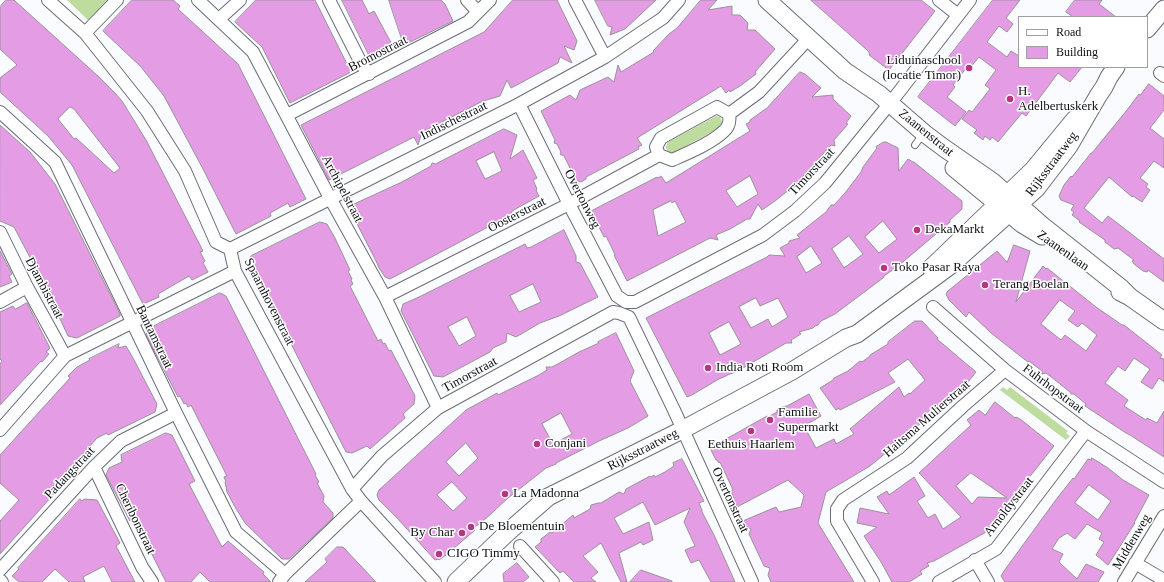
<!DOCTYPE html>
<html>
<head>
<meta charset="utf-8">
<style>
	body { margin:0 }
	#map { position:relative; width:1164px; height:582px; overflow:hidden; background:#f9fbff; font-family:"Times New Roman",serif }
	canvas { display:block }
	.legend { position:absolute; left:1018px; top:16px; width:130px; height:52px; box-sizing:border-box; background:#fff; border:1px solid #9f9fa1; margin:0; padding:5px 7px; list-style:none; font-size:12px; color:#0f1013 }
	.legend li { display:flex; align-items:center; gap:8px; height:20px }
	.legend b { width:20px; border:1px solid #9f9fa1 }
</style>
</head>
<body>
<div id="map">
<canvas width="1164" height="582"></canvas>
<ul class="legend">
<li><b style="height:5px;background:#fff"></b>Road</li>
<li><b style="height:11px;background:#e49ce4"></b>Building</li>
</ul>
</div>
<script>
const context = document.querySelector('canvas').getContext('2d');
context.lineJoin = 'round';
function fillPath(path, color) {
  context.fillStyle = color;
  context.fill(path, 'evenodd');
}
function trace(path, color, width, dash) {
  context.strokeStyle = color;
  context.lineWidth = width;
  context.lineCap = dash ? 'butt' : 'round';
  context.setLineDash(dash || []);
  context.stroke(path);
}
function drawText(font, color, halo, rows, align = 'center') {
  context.font = font + ' "Times New Roman",serif';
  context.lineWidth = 3;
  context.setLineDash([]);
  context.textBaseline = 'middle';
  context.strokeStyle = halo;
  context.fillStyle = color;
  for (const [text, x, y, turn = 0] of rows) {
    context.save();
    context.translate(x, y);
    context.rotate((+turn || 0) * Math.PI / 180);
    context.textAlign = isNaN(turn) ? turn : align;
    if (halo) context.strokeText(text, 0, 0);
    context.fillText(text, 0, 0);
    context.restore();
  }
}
fillPath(new Path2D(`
	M67,0h40l-19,20z
	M716,116l4,1 2,5 -1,5 -48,26 -5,-1 -2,-5 2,-5z
	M1003,387l4,3 3,-3 58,44 -2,2 4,3 -4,4 -66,-50z`), '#bedc9d');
const building = new Path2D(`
	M6,0h8l85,77 15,15 8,9 24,39 57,111 -3,1 5,9 -2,2 5,9 -16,8 -3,-4 -31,18 1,3 -16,7 -71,-139 -24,-29 -48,-44v-14l17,-13 -17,-16v-42zM70,107l4,2 46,59 -6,5 -38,-35 -2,1 -16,-20z
	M132,0h41l7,6 -2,3 60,55 68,135 -16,8 -2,-4 -18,10 1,3 -35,18 -33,-65 -39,-73 -23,-29 -38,-36z
	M256,0h59l36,72 -61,31 -28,-56 -27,-25z
	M342,0h20l7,14 5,-3 21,39 -23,11z
	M389,0h52l4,4 8,17 -49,24z
	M513,0h44l20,41 -3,9 -10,-4 8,17 -12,-6 -2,6 -47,25 -4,-8 -7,16 -17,5 -59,30 -3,4 -3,10 -4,-8 -85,43 -28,-55 183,-93z
	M595,0h61l-31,29 -15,6 2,-8 -4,-1z
	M701,0h16l-9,10 24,-4v9h8l8,8 -1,7h8l20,19 -20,23 1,2 -16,12 -10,6 -1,-2 -3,3 -5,-7 -84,52 5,7 -4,2 1,2 -53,28v2l-5,3 -5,-2 -12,-24 -4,-2 1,-2 -4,-8 -3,-1 1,-3 -14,-29 29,-16 6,5 4,-10 28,-13 6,5 4,-17 3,7 33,-20 -1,-1 16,-17 8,-6z
	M811,0h110l14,11 -46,59 -20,-15 1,-1 -2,-3z
	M993,0h27l-14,18 7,6 -6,8 -8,-6 -12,16 20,15 4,-6 8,5v11h63l-12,15 -12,-9 -32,43 -4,-3 -24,29 -6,-5 -2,3 -5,-4 -2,4 -9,-7 3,-3 -15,-11 7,-9 3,2 18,-23 -5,-4 11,-15 -17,-13 -10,12 -2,-2 -14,18 2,2 -8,10 19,15 -11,14 -37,-29z
	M1075,0h27l-3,4 17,13h-43l-7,-5z
	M800,72l5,2 16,14 -9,9 21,-2v4l18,17 -5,7 2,1 -14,16 1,6 -4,-1 -35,39 -21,17 -13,9 -4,-6 -8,15h-3l-17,10 -14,6 2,5 -8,-2 -83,43 -13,-26h1l-4,-9 -5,-10 -2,1 -13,-26 66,-34 1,1 3,-2 5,7 84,-52 -4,-7 4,-2v-2l17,-12zM750,176l8,18 -21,13 -11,-16zM671,201l1,2 3,-2 11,21 -28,14 -5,-26z
	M1149,84l15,12v14l-14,18 14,11v29l-10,-7 -14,17 8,6 -2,3 4,3 -8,12 -9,-6 -1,1 -23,-20 -25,31 18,15 6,-7 56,43v23l-16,-12 -1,2 -4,-1 -9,-7 -2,-3 2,-1 -16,-12 -4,1 -9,-7v-2l-26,-18 1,-1 -8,-6 2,-3 -3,-2 3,-5 -13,-5 -2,-4 5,-11 7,-9 1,1 19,-24h1l35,-43 12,-16 1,1z
	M0,125l30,27 25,32 65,130v2l-43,22 -9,-2 -14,-30 1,-1 -41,-78 -14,-6z
	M504,129l13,6 -7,24 13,-9 14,28 -4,2 4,9 -1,1 3,6 -27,15 -2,11 -5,-4 -115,61 -5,-2 -6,-9 -3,-7 -23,-45 1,-1 -2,-4 2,-7 48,-22 29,-16 1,-3 3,1zM494,152l8,19 -17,8 -9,-18z
	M884,142h2l12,6 1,23 9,-12 5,3h1l48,39v8l-12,11v2l-53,45 -13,9 -1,2 -48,36 -14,7 -3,4 -3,1 -2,2 -14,4 2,2 -10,6 1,3h-6l-43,25 -6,2 -4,3 -3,1 -13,6 -25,15 -5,2 -41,-79 121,-61 2,-2 16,1 -5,-8 9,-5v-2l11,-3 -3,-3 29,-23 5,-7h3l11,-12 16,-21 2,-5 14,-19 -1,-1zM883,221l14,18 -18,14 -14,-16zM849,236l14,18 -19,14 -12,-19zM811,246l11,17 -16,10 -9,-16zM756,298l4,8 18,-8 10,19 -16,10 -4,-8 -17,9 -12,-21zM729,322l12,22 -21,11 -11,-22z
	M320,222l7,2 8,14 15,32 -2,1 4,8 -1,1 2,4 -3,2 28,55 3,-2 2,5 2,-1 4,8 2,-1 24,46 -1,8 -11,10 2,4 -35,31 -3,-3 -15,7 -6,-1 -97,-191 2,-5z
	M564,230l12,26v6l4,1 18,34 -39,19 -19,7 -24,14 -9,-4 -1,9 -13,6 -3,4 -47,25 -9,-1 -33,-65 2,-7 16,-7 106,-53 2,4 4,-1zM533,284l8,18 -22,10 -9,-16zM467,317l9,19 -17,10 -11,-19z
	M1014,245l16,6 -14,51 27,-36 3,3 1,-1 49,39 26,18h2l38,30 -2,3 4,1v23l-5,-4 -7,11 -11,-7 9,-13 -16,-11 -9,13 -7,-5 -13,17 23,17 -4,6 22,14 1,-2 10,5 7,-12v46l-34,-22 -4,-2 -41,-27 1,-2 -12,-10h-3l-1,-2 -20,-16 -4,-3 -4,1v-3l-13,-10 -1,1 -4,-3 -33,-26 -22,-21 -3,5 -17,-17 -3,-6 2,-3 49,-40 10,11zM1060,300l15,11 -7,9 10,7 4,-4 15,12 -11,16 -21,-16 -4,5 -20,-16z
	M0,251l12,23 -3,2 3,6 -12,5z
	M220,293l6,3 90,178 -1,1 4,7 -2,1 7,13 -1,6 10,11v5l-44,41h-7l-37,-36 -10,-16 -8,-15 -2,-10h1l-2,-5 3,-1 -36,-71 -3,2 -2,-4 -2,1 -4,-8 -2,1 -32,-62 2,-6z
	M27,303l23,45 -4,4 3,2 -7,8 -1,-1 -41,44v-41l2,-3 -2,-2v-47l13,-6 2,3z
	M915,321h7l16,17 -1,1 39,33 -23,29 -4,-4 -39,36 -40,33 -44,26 -8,31 36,59h-83l-3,-7 2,-7 -6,-2 -15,-32 2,-5 -13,-6 38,-16 3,5 22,-5 3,-12 -16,-15 -51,27 -6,-16 2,-1 -13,-28 -1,1 -2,-3h-1l-6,-12 57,-32 1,1 9,-5v-2l5,-3 4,-1h1l22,-12 12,22 -17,10 12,22 18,-9 2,5 18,-10 -4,-5 49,-42 5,10 5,-4 1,1 15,-14 -17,-21 -20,14 7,9 -55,28 -1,-2 -3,2 -16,-22 13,-8 1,-2 14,-7 12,-10 2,1 8,-6v-1l18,-11v-2z
	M616,333l18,38 -4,10 18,35 -20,12 -29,13 -43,22v1l-10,4 -38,30 -27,25 -8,5 2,2 -29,25 -7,5 -1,-1 -3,1 -38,-42 -18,-18 -2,-5 2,-5 87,-80 31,-17 1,2 41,-20 8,-5 -1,-3h6l4,-2 23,-13 20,-9 -1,-1zM561,413l11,21 -19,10 -11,-20zM466,443l12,15 -19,18 -13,-14zM452,482l15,16 -14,13 -16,-16z
	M119,344l-1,4 8,-2 7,12 24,46 -2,8 -47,23 -1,-2 -10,5 -30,34 4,3 -71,79v-33l19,-21 -19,-17v-28l70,-77 -2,-2 9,-9 13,-7 -1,-1z
	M995,402l20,16 1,-1 4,2 34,27 -68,86 -52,29 -7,2 2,3 -9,5 2,3 -13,8h-17l-11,-20 -17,-26 13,-9 -20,-4 3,-15 29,6 -12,-17 10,-6 2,4 25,-18 11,19 -8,5 11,17 7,-4 8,15 18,-12 -42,-44 52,-48 -4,-5 12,-10 6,5zM971,473l36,25 -29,-1 -6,7 -16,-18z
	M166,433l6,2 23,46 -6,3 33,63 6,-6 36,31 -1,2 8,8h-61l-10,-10 -9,10h-25l-32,-63 -4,2 -24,-46 3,-7 13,-6 -1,-7z
	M1092,458l16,10 15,12 26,15 -15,28h1l-27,42 -12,-10 8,-13 -5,-3 3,-6 -15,-9 -12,15 -8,-6 -8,5 -7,11 11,5 -4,8 18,17 9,-15 18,8 -6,10h-93l-4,-6 3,-5 51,-70 18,-23 1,1 14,-20 3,1zM1089,485l22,16 -13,19 -23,-17z
	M682,459l22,42 -5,2 3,7v2l12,23 21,47h-24l-12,-22 -8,3 -6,-13 10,-4 -11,-24 6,-14 -35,17 -12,-23 -29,16 9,16 26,-12 4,18 -10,5 -2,-3 -22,11 8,29h-6l-20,-39 -18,13 15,16 -7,6 5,4h-22l-11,-11 -3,2 -25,-26 6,-5v-3l9,-7 2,1 21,-18 1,3 16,-9 1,-4 7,-2h3l18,-11 5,2 2,-5 24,-13 1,1 3,-2 1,2 10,-5 9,-6 -1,-3z
	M80,499l1,2 4,-2 12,1 23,43 -4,3 19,36h-23l-8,-16 -21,11 2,5h-16l-14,-13 -13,13h-23l-7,-6 7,-7 -1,-1z
	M337,547h6l33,35h-71l22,-20 -2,-3z
	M517,563l12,14 -6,5h-19l-1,-8z
	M641,570l31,11v1h-42z`);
fillPath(building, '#e49ce4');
trace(building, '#9b929a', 1);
const lane = new Path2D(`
	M915,145l8,-11`);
const street = new Path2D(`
	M48,0l37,33 62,78 38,60 31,71 14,7 5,22 117,218 9,12 74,81
	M198,0l55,52 77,146 55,99 53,111
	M329,0l33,65 7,9
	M467,0l11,12 12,-12
	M575,0l30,57
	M939,0l19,15
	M219,19l21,-19
	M85,33l32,-33
	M1160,73l4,3
	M519,104l50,100 48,92 9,6h9l128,-67 32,-24 30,-28 70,-86 75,-97
	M717,107l12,7c1,6 0,13 -5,17 -12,12 -36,22 -52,29l-13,-5 -3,-8 5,-9z
	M0,112l55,50 121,251 60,119 49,42
	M729,114l30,-22 50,-54
	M287,115l181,-93 10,-10
	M0,232l27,55 38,69
	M230,249l289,-145 86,-47 58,-39 16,-18
	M385,297l184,-93 90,-49
	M0,302l27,-15
	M933,307l72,63 81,61 78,51
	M0,430l65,-74 170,-85
	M94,467l48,100 10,15
	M352,489l30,-33 56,-48 175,-96 6,1 10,4 45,93 78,172
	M520,546l33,36
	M975,560l13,22
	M1135,563l29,17
	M0,570l94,-103 27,-26 55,-28
	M0,580l2,2
	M279,582l6,-8 76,-73
	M873,582l-36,-61v-12l6,-9 64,-42 56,-52 42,-36
	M939,582l57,-33 90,-118
	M1124,582l40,-66`);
const secondary = new Path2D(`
	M767,0l78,71 34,23 45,39 20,15 49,34 51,45 77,61 9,9
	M1147,29l17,-20
	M954,168l68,56 20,12
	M931,268l102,-98 42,-51
	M1120,292l10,5 34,24
	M456,582l52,-50 40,-35 134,-67 110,-59 54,-33 11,-4 94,-69 85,-76 33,-43 29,-50 6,-9 5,-10 7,-10`);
trace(lane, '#6b6e77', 8);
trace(street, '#6b6e77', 14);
trace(secondary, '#6b6e77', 19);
trace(lane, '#fff', 6);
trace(street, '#fff', 12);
trace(secondary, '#fff', 17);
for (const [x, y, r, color] of [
	[969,68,4,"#b63581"],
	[1010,99,4,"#b63581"],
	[917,230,4,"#b63581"],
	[884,268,4,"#b63581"],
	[985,285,4,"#b63581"],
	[708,368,4,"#b63581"],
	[770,420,4,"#b63581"],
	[751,431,4,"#b63581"],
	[537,444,4,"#b63581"],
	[505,494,4,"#b63581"],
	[471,527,4,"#b63581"],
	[462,533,4,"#b63581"],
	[439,554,4,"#b63581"]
]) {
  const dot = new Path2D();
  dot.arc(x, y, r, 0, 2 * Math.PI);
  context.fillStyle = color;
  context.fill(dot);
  trace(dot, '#fff', 1.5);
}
drawText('13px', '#0f1013', '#fff', [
	["Bromostraat",378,54,-27],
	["Indischestraat",454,121,-26],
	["Zaanenstraat",926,133,39],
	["Rijksstraatweg",1052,164,-53],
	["Timorstraat",812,172,-47],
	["Archipelstraat",342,189,62],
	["Overtonweg",582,199,63],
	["Oosterstraat",517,215,-27],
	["Zaanenlaan",1063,251,35],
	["Djambistraat",44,288,62],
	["Spaarnhovenstraat",269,302,63],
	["Bantamstraat",154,337,64],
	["Timorstraat",470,375,-29],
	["Fuhrhopstraat",1053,389,37],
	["Haitsma Mulierstraat",927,419,-41],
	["Rijksstraatweg",643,450,-27],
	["Padangstraat",70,473,-47],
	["Overtonstraat",730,500,65],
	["Arnoldystraat",1009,507,-52],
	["Cheribonstraat",135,519,64],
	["Middenweg",1132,542,-59]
]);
drawText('13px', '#0f1013', '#fff', [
	["Liduinaschool",961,61,"right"],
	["(locatie Timor)",961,76,"right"],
	["H.",1018,92],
	["Adelbertuskerk",1018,107],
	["DekaMarkt",925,230],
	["Toko Pasar Raya",892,268],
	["Terang Boelan",993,285],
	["India Roti Room",716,368],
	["Familie",778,413],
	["Supermarkt",778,428],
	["Conjani",545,444],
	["Eethuis Haarlem",751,445,"center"],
	["La Madonna",513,494],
	["De Bloementuin",479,527],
	["By Char",454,533,"right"],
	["CIGO Timmy",447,554]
], 'left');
</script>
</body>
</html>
